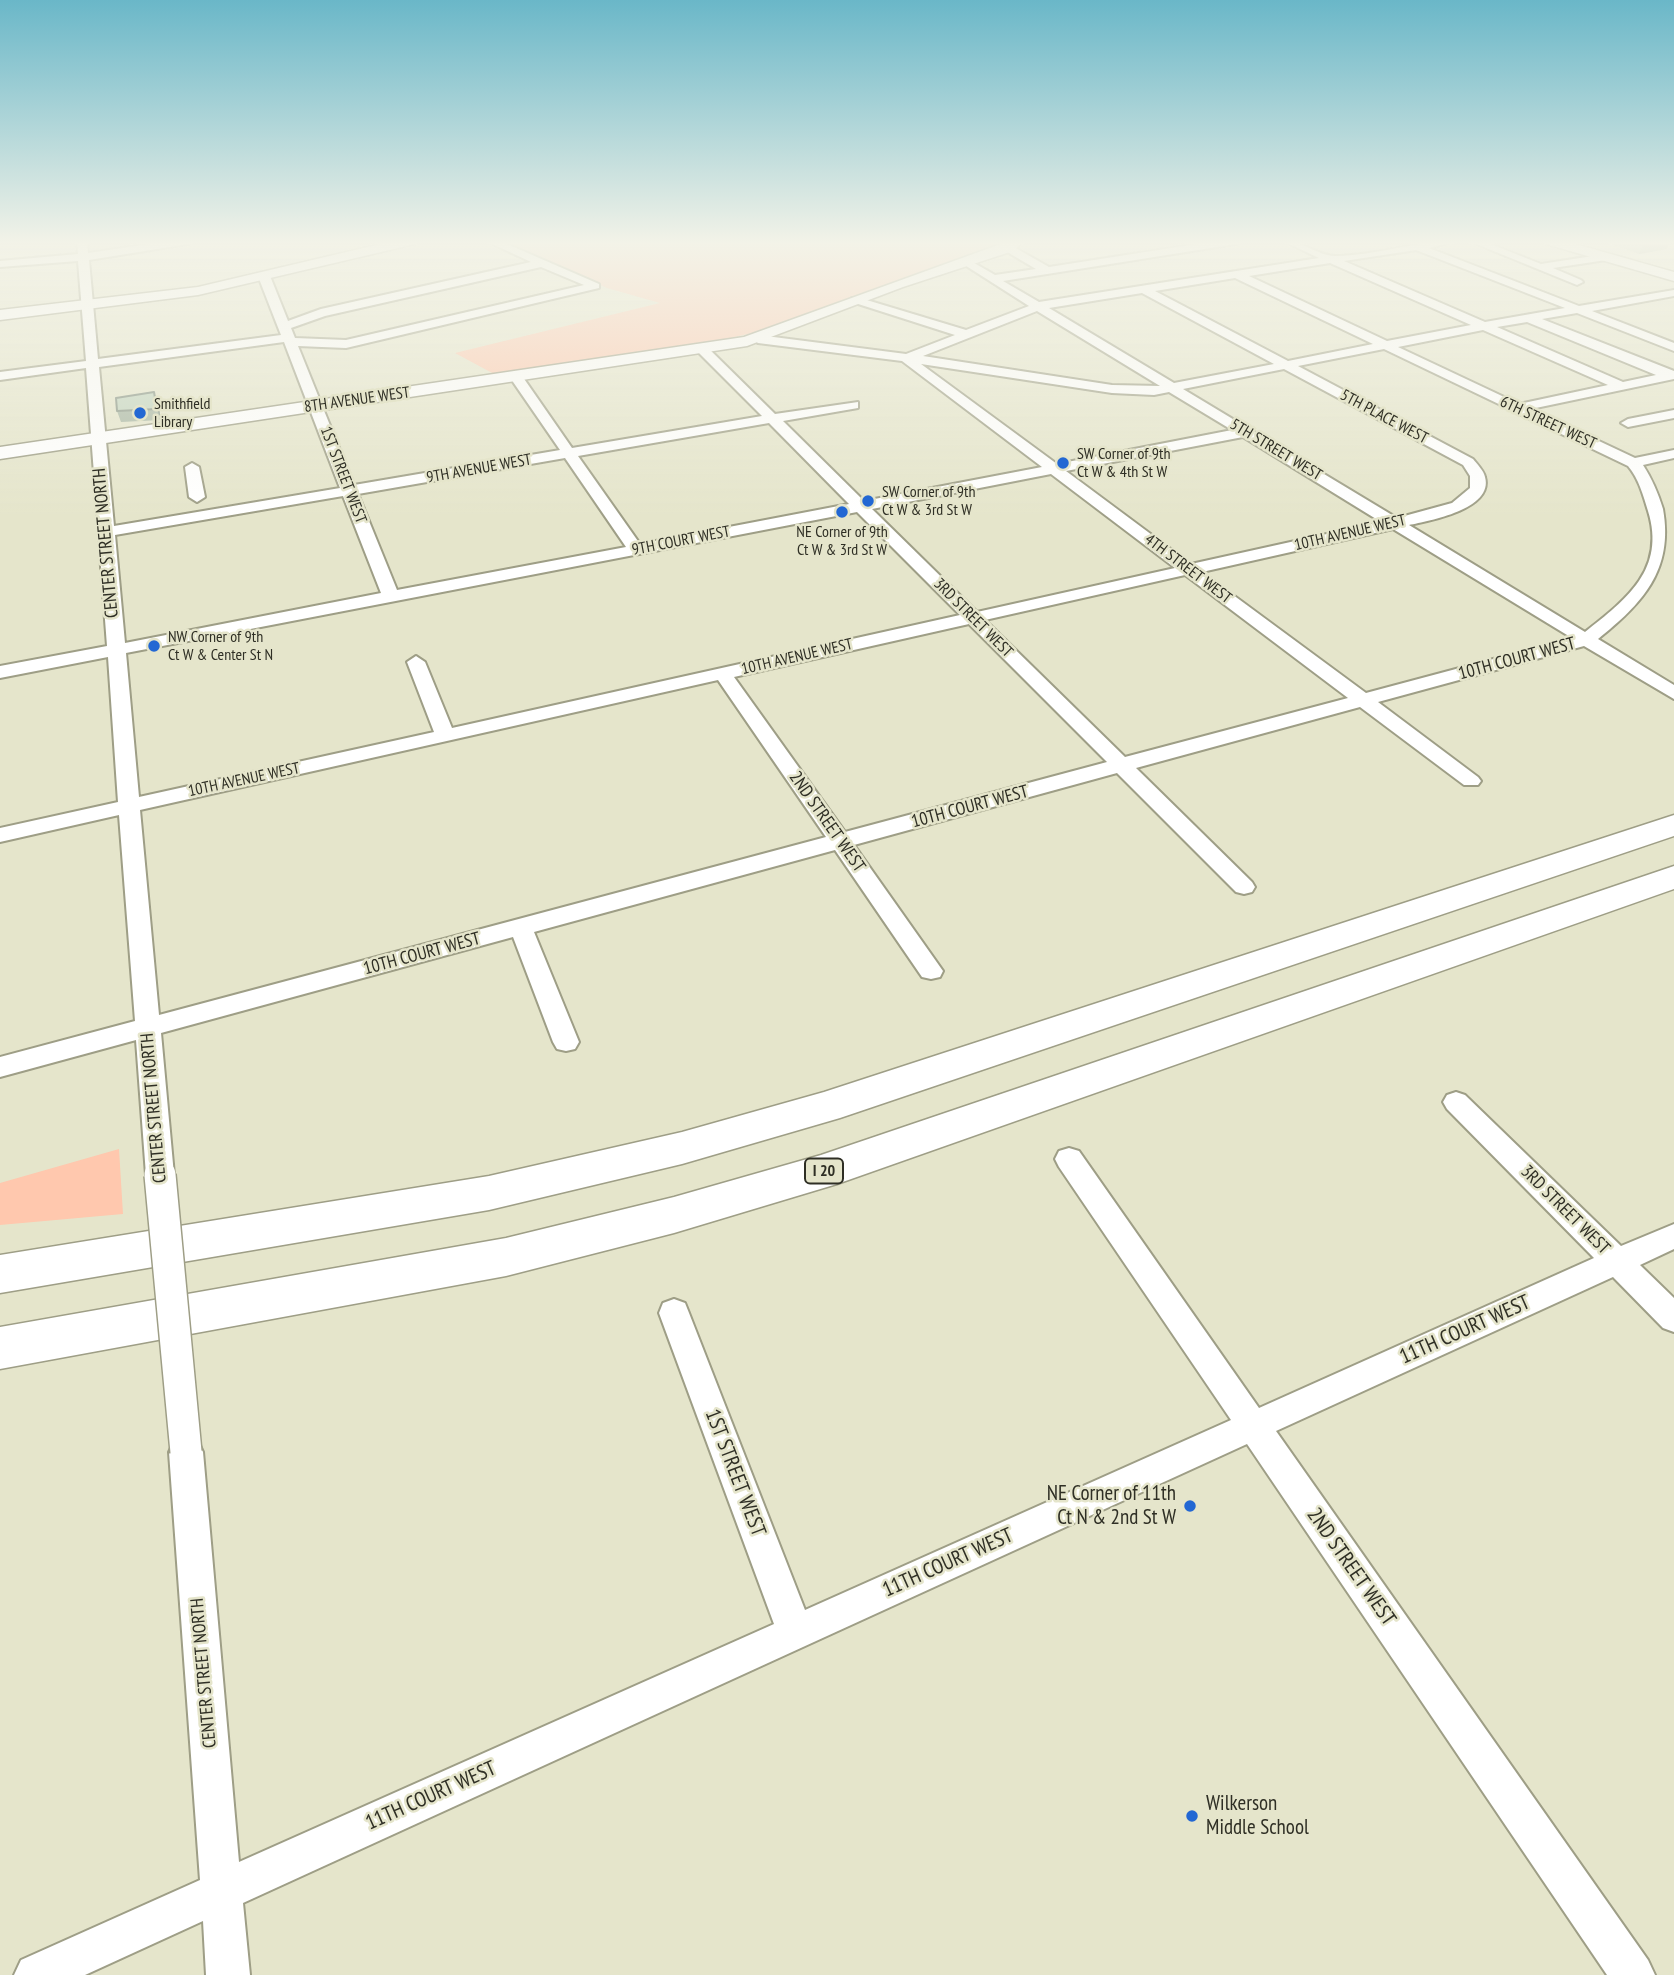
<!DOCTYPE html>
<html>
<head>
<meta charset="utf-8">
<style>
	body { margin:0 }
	canvas { display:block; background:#e5e5cb }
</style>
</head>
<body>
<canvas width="1674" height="1975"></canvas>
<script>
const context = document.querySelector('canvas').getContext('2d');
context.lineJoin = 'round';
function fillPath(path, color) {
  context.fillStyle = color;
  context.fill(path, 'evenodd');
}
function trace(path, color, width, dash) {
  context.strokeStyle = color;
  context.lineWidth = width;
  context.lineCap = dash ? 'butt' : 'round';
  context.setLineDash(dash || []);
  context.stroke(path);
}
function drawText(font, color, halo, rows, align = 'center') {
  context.font = font + ' "PT Sans Narrow",sans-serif';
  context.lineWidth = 5;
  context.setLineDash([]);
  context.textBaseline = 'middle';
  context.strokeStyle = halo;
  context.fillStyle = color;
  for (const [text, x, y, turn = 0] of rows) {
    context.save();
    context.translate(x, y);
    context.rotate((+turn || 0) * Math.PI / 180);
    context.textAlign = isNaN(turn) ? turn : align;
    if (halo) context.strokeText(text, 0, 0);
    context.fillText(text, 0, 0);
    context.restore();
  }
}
fillPath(new Path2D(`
	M502,241h501l-8,6 -243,86 -48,11 -210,30 -39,-21 205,-50 -53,-15z
	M119,1149l4,65 -123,11v-42z`), '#ffc8ae');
const minor = new Path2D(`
	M77,241h10l1,12 81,-12h24l-5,3 -99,16 9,99 183,-24 -23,-59 6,-3 6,3 18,45 33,-12 210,-47 -45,-21h14l99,43v4l-253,60 -48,-2 56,139 206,-35 -51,-74 6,-4 5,1 52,75 190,-32 -65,-65v-6h8l70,69 83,-12v6l-75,13 81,80 178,-34 -140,-106 -144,-18 -6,-4 6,-4 148,19 49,-19 -103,-33v-4h8l106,32 63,-24 -69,-44 9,-2 26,15 41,-6 -32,-19v-4h8l37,21 167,-26h25l-5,3 -233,37 36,21 280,-44 -36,-17c20,0 36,15 52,15 39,0 79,-15 121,-15l-27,7 150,58 95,-16v6l-82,15 82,32v8l-97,-38 -35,6 132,52v8l-143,30 104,49 39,-8v8l-31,7c9,14 15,28 20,44 11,61 -21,95 -65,130l76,46v14l-90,-53 -206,56 100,75 3,4 -3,4h-14l-104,-78 -224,61 116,114 3,5 -3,5 -8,2 -8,-2 -119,-119 -263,72 89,126 -3,6 -9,2 -9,-2 -87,-127 -301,82 45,110 -4,7 -9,2 -9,-2 -4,-7 -40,-105 -352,96 13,142 -4,8 -10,3 -10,-3 -4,-8 -10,-135 -136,37v-20l135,-36 -16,-206 -119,27v-14l118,-26 -10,-145 -108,21v-12l107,-20 -21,-278 -86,12v-8l86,-11 -8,-100 -78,6v-6l78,-7zM1416,250l149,58 -80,14 -141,-61zM1330,263l141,62 -84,16 -138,-65zM541,267l43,18 -238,55 -51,-2 -4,-10 34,-12zM1235,278l138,66 -85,17 -133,-70zM1142,293l132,71 -100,19 -125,-75zM1037,311l123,75 -48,-1 -189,-29zM1527,322l129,53 -33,7 -126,-55zM1483,330l125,55 -89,19 -121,-57zM284,342l56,146 -226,38 -15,-159zM1384,349l244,117c11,13 15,29 20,45 18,58 -21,88 -63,121l-176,-107c20,-4 85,-16 76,-48 -1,-6 -8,-13 -12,-18l-175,-93zM921,364l191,29 42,2 15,-3 63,38 -175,34zM1284,369l179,96 7,11v12l-18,15 -55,15 -214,-129zM769,423l80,81 -209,40 -62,-88zM1243,437l138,85 -190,42 -125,-93zM565,458l61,89 -229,43 -39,-96zM1051,474l124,94 -198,44 -105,-103zM343,496l38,97 -256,50 -10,-108zM857,512l103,103 -508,113 -27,-66 -9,-6 -9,6 27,70 -295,65 -13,-144zM1393,529l179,109 -206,55 -164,-121zM1185,575l163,123 -223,59 -140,-137zM969,624l138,138 -262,70 -111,-155zM718,680l108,157 -667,178 -19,-205z
	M1469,241h14l58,23 65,-10 5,3 -5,3 -53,8 28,12 2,2 -6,3z
	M1674,410v8l-46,9 -7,-4 7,-4z
	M192,463l7,4 6,30 -8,5 -8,-5 -4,-30z
	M1456,1092l9,3 156,151 53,-22v25l-34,16 34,33v34l-11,-4 -50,-51 -337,154 372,529 7,15h-48l-360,-531 -1004,459 7,72h-44l-3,-54 -118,54h-71l7,-15 179,-80 -31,-428 5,-11 12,-5 12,5 5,11 36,410 535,-238 -115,-311 4,-10 11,-4 11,4 4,10 116,297 426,-190 -172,-253 -4,-8 4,-8 10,-3 10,3 180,257 335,-150 -147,-149 -4,-7 4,-7z`);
const major = new Path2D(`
	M393,241h24l-2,3 -217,51 -198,25v-10l198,-23z
	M1009,241h15l-11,10 -110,36 -156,59 -747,113v-12l744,-110z
	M1544,241h21l109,31v9l-128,-37z`);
const highway = new Path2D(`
	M1674,815v21l-834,282 -158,46 -193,46 -489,83v-38l489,-79 193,-44 142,-40z
	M1674,866v23l-837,295 -163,49 -168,43 -506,93v-42l506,-89 168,-41 147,-42z`);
trace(minor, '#9e9e86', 4);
trace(major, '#9e9e86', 3);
trace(highway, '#9e9e86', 3);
fillPath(minor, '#fff');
fillPath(major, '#fff');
fillPath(highway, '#fff');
const minorBridge = new Path2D(`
	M160,1175l26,277`);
trace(minorBridge, '#9e9e86', 34, []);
trace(minorBridge, '#fff', 31);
fillPath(new Path2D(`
	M1601,241h69l-3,8 -28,5z
	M154,392l4,11 3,17 -40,2 -4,-11z`), '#a8b6a3');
fillPath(new Path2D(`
	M1663,241h7l-3,8 -28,5 4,-9z
	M154,392l4,11 3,17 -4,-11z`), '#889485');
const building = new Path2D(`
	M1632,241h31l-20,4z
	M154,392l3,17 -40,2 -1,-13z`);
fillPath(building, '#c3d4be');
trace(building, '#889485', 2);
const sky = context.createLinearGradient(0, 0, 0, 517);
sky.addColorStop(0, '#6ab7c8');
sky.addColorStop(0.47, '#f3f3e8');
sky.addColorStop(1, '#f3f3e800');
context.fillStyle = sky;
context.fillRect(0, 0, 1674, 517);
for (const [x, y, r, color] of [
	[140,413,7,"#2267d3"],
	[1063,463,7,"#2267d3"],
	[868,501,7,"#2267d3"],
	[842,512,7,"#2267d3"],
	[154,646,7,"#2267d3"],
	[1190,1506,7,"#2267d3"],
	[1192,1816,7,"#2267d3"]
]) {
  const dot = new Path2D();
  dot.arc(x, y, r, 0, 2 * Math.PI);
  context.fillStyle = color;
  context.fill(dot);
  trace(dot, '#e5e5cb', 2.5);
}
drawText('16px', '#2f2f25', '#e5e5cb', [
	["8TH AVENUE WEST",357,400,-8],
	["5TH PLACE WEST",1384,417,28],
	["6TH STREET WEST",1548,423,25],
	["5TH STREET WEST",1276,450,31],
	["9TH AVENUE WEST",479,469,-10],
	["1ST STREET WEST",343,475,69],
	["10TH AVENUE WEST",1350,533,-13],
	["9TH COURT WEST",681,541,-11],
	["4TH STREET WEST",1188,569,37],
	["3RD STREET WEST",973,618,45],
	["10TH AVENUE WEST",797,657,-13],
	["10TH AVENUE WEST",244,780,-12]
]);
drawText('16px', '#2f2f25', '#e5e5cb', [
	["Smithfield",154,404],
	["Library",154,422],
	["SW Corner of 9th",1077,454],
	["Ct W & 4th St W",1077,472],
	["SW Corner of 9th",882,492],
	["Ct W & 3rd St W",882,510],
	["NE Corner of 9th",842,532,"center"],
	["Ct W & 3rd St W",842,550,"center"],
	["NW Corner of 9th",168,637],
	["Ct W & Center St N",168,655]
], 'left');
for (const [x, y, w] of [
	[824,1171,38]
]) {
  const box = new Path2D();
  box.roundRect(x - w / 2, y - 12.5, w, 25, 5);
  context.fillStyle = '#e5e5cb';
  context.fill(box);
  trace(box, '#2f2f25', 2);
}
drawText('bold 16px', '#2f2f25', null, [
	["I 20",824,1171]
]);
drawText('18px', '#2f2f25', '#e5e5cb', [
	["CENTER STREET NORTH",106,543,-95],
	["10TH COURT WEST",1517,659,-15],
	["10TH COURT WEST",970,807,-15],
	["2ND STREET WEST",827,822,55],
	["10TH COURT WEST",422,954,-15],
	["CENTER STREET NORTH",154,1108,-95],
	["3RD STREET WEST",1565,1210,45],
	["CENTER STREET NORTH",204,1673,-95]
]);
drawText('21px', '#2f2f25', '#e5e5cb', [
	["11TH COURT WEST",1465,1330,-24],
	["1ST STREET WEST",735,1473,69],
	["11TH COURT WEST",948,1563,-24],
	["2ND STREET WEST",1351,1567,55],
	["11TH COURT WEST",431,1796,-24]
]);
drawText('21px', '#2f2f25', '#e5e5cb', [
	["NE Corner of 11th",1176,1494],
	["Ct N & 2nd St W",1176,1518],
	["Wilkerson",1206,1804,"left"],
	["Middle School",1206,1828,"left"]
], 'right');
</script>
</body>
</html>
